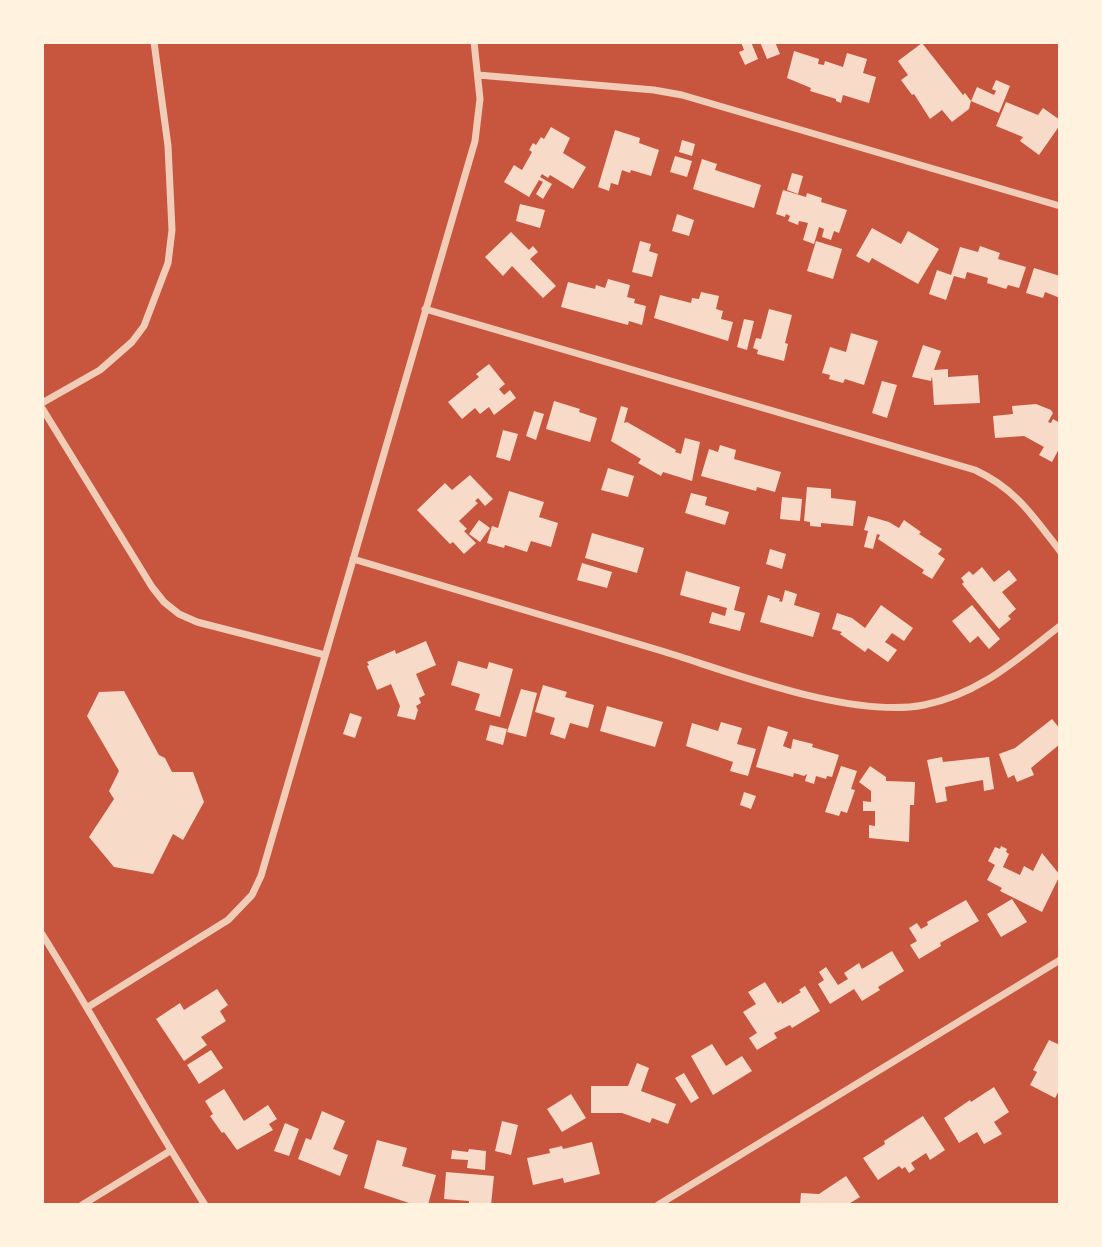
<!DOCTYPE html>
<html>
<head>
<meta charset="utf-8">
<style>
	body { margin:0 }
	#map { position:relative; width:1102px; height:1247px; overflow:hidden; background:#c8553d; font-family:Poppins,sans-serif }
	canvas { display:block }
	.frame { position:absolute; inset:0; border:44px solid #fff3e0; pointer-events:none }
</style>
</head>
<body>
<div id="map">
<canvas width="1102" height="1247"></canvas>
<div class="frame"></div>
</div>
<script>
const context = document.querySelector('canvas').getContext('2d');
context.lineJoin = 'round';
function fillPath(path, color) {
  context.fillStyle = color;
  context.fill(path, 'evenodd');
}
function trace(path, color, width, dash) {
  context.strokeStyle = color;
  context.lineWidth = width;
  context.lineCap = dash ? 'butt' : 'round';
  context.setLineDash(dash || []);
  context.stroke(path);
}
fillPath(new Path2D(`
	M741,42h10l7,17 -13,6 -6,-13 5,-2z
	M760,42h15l5,12 -13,5z
	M922,43l41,52 2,-2 6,8 -2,8 -17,13 -10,-12 -12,9 -16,-25 -2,1 -11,-15 7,-5 -10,-14z
	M794,51l25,8 -1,5 6,1 1,-4 18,6 4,-14 20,6 -4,14 13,4 -7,26 -26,-8 -2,8 -5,-2v-2l-26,-8 1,-3 -24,-10z
	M996,80l14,6 -11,27 -28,-12 6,-14 17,8 2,-4 -4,-2z
	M1006,102l32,13 5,-7 17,12v5l-21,30 -19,-14 3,-4 -27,-11z
	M551,127l19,11 -7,15 23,14 -13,22 -23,-14 -2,3 -6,-4 -2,3 12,7 -9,15 -7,-5 7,-12 -4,-2 -10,17 -25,-15 10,-17 8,5 10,-18 -3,-2 4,-7 3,2 5,-8 3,2z
	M615,130l25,8 -1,5 20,7 -8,26 -20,-6 -1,3 -8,-3 -4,15 -7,-2 -2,8 -11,-4z
	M682,140l13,4 -3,12 -13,-4z
	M675,156l17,5 -5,16 -17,-5z
	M702,159l15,5 -2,6 46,15 -7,23 -61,-19z
	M792,173l11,3 -5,18 -11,-4z
	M783,190l23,7 1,-4 15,5 -1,4 26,8 -8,23 -5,-2 -3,9 -9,-3 2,-8 -5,-2 -5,17 -11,-4 5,-17 -9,-2 -1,4 -10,-4 2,-5 -4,-2 -1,3 -9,-3z
	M520,204l25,6 -5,18 -24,-7z
	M677,214l17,6 -5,16 -17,-5z
	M872,228l29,16 7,-13 31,18 -21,35 -46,-26 -3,5 -13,-7z
	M511,232l18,18 4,-4 5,6 -8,7 26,27 -13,12 -31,-32 -9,10 -18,-19z
	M640,241l11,3 -2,7 9,3 -6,23 -20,-5z
	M816,241l26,8 -9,30 -26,-8z
	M980,246l20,7 -2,6 28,8 -7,21 -11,-3 -2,4 -19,-6 1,-5 -21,-6 -2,7 -11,-3 -8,24 -17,-6 8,-24 14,5 9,-28 18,5z
	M1034,268l26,8v22l-15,-6 -2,6 -17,-5z
	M608,279l22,6 -3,12 8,2 -1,4 12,3 -4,19 -13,-4 -1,4 -67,-18 7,-25 27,7 1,-4 9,3z
	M701,292l18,4 -3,13 7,2 -2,8 12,3 -5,19 -74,-23 6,-23 31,8 1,-5 7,1z
	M769,309l23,6 -7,28 3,1 -4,17 -27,-7 1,-4 -5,-2 3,-10 5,1z
	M744,319l10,2 -7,29 -10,-3z
	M851,333l27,8 -14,44 -19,-6 -2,4 -14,-4 1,-4 -8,-2 8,-26 16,5z
	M923,345l18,6 -7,19 14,-1v8l30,-2 2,28 -46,2 -2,-29 -1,5 -19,-4z
	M489,364l16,20 -6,5 5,6 6,-5 6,8 -22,17 -5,-8 -9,7 -5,-6 -13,11 -14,-17 31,-25 -3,-3z
	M882,381l15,4 -10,33 -15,-5z
	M554,401l26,8 -1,3 18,6 -7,24 -44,-13z
	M1036,404l15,6 2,3 -5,9 3,1 2,-4 7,4v24l-8,15 -13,-7 5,-8 -20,-11 -29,2 -2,-22 20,-2 -1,-8z
	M621,406l7,2 -4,15 3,-1 49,28 -1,2 6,2 4,-16 15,4 -8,39 -29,-9 -2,4 -23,-13 3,-4 -30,-18z
	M534,411l10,3 -8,26 -10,-4z
	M503,430l15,4 -8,27 -14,-4z
	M720,445l16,5 -2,9 47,13 -6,20 -18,-5 -1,4 -55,-15 8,-27 9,3z
	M608,468l26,8 -6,21 -27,-7z
	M470,475l23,24 -8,7 -7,-8 -3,3 3,2 -19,18 8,8 -3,2 12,12 -12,11 -11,-12 -3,2 -33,-34 28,-27 7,7z
	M807,487l24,2v9l25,3 -3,25 -32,-3v4l-11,-1v-4l-6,-1z
	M509,491l35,11 -5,15 19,6 -7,24 -20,-6 -4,11 -22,-7 -1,3 -17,-5 5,-17 6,2z
	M691,493l16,4 -2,8 24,7 -4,13 -40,-12z
	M782,497l20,2 -2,22 -20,-2z
	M868,516l21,6 10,6 5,-8 17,12 -2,2 23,15 -4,5 7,5 -13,20 -10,-6 2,-3 -46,-31 2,-4 -3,-1 -4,15 -9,-2 4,-16 -4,-1z
	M479,520l11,8 -10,14 -11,-8z
	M592,533l52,15 -7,25 -52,-15z
	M770,549l16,5 -4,15 -16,-5z
	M582,563l30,9 -5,16 -30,-8z
	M982,567l12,15 15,-12 8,10 -15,12 14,17 -8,7 3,3 -12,10 -37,-45 2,-2 -3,-4 8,-7 4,4z
	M686,571l54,16 -6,23 11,3 -5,18 -31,-8 3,-11 13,4 2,-8 -47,-13z
	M785,590l12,4 -3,11 26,8 -7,24 -53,-15 8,-27 12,4 -1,2 3,1z
	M881,605l32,23 -9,13 -12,-8 -7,9 12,8 -9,12 -20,-14 -3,4 -25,-18 2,-2 -10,-3 5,-16 15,5 13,10z
	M972,605l28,34 -11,10 -11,-13 -8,7 -18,-22z
	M426,641l10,24 -20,9 9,21 -6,3 2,5 -5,3 2,4 -3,10 -18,-4 3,-10 -9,-22 -14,6 -10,-24 2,-1 -2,-3 28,-12 1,4z
	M458,661l29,8 2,-7 24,7 -13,48 -25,-7 5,-16 -29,-9z
	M543,685l24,7 -2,5 29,8 -6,23 -18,-5 -5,16 -15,-5 5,-16 -20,-6z
	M521,689l16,4 -11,44 -19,-5z
	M124,691l35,64 6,3 7,14h21l11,30 -21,38 -10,-6 -20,40 -39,-7 -25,-30 25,-38 -5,-8 10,-20 -32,-55 12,-24z
	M607,706l56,16 -8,25 -55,-16z
	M350,713l12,4 -7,21 -12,-4z
	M1052,719l8,10v15l-29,24 3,7 -17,7 -3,-7 -6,3 -9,-24 16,-6z
	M721,722l21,6 -5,16 19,5 -8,27 -18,-5 3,-9 -47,-16 6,-23 26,8z
	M490,725l17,4 -4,16 -17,-5z
	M768,726l20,6 -5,14 8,3 2,-10 20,5 -1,3 27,8 -7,22 -5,-1 -1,3 -10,-3 -2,8 -9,-3 2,-7 -3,2 -10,-3 -1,4 -37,-10z
	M942,757l1,5 46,-5 5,32 -10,2 -1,-11 -38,7 2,14 -11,2 -9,-43z
	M841,766l16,5 -6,18 4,1 -8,23 -6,-2 -2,5 -14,-4z
	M870,766l16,11v4l29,1 -1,23h-4l-1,37 -40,-4v-13l6,1v-15h-12v-10l8,1v-11l-12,-9z
	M744,792l12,4 -5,13 -11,-4z
	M1001,846l6,3 -1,3 3,2 -6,13 17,8 4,-9 9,5 9,-18 18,22 -18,37 -42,-21 2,-3 -15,-8 8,-15 -7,-4 7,-14 5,2z
	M1012,899l15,23 -26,15 -14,-23z
	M966,900l13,21 -39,22 1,3 -22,13 -9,-14 7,-4 -8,-13 8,-5 4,6 7,-4 -1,-3z
	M892,951l12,20 -26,16 2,3 -18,11 -8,-12 -24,15 -12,-20 6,-4 -5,-8 7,-5 12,18 10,-6 -4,-6 15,-10 3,6z
	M765,982l13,21 3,-2 1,3 19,-12 -2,-2 6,-4 15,25 -28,17 -2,-3 -16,8 3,5 -20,12 -8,-12 8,-5 -14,-21 13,-8 -8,-12z
	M217,989l11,16 -8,6 6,10 -25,16 6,8 -23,16 -28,-42 24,-16 4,7z
	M1049,1040l11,5v44l-5,9 -25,-13 7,-13 -4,-2z
	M712,1044l14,22 16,-10 10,15 -39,24 -22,-39z
	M211,1050l12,18 -24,16 -12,-19z
	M637,1063l12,5 -8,23 35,13 -8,20 -16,-6 -2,5 -28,-10h-31v-27h37z
	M684,1073l15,25 -8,5 -16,-25z
	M994,1087l15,25 -15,10 8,12 -18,10 -7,-12 -18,11 -15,-25 26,-18 1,2z
	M224,1089l20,32 24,-16 9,14 -8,5 4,6 -36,20 -13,-18 -2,1 -12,-17 3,-2 -8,-13z
	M571,1094l15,24 -24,14 -15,-23z
	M322,1111l23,10 -12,28 15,6 -8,21 -42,-17 8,-21 5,2z
	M923,1116l22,34 -15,10 -4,-7 -15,10 4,6 -6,4 -4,-6 -3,2 -3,-3 -21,14 -15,-22 22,-14 -1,-3z
	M502,1121l16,4 -7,30 -16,-4z
	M285,1123l14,6 -10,27 -15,-5z
	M377,1140l30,8 -5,18 34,9 -8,30h-13l-51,-17z
	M592,1142l8,32 -36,9 -1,-5 -30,7 -6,-27 23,-5 -1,-4 13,-3 1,3z
	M469,1149l17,2 -1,19 -18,-2 1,-8 -17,-1 1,-9 16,2z
	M446,1172l48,4 -3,29h-22v-4l-25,-2z
	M846,1176l14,21 -13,8h-47l1,-12 18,1z`), '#f7dbc8');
trace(new Path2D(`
	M478,75l176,15 28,5 378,111
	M425,309l550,161c41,19 58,46 85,81
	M42,403l58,-33 32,-28 12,-16 24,-63 4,-33 -4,-84 -14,-104
	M42,408l110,179 12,15 15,12 18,8 128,33
	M353,559c103,31 206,62 309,92 72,22 189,68 262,54 56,-11 93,-46 136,-79
	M42,934c56,89 106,182 163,271
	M88,1007l140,-87 24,-25 9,-19 214,-735 5,-42 -6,-57
	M82,1205l88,-54
	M658,1205l402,-245`), '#f1ccb7', 7);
</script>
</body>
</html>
